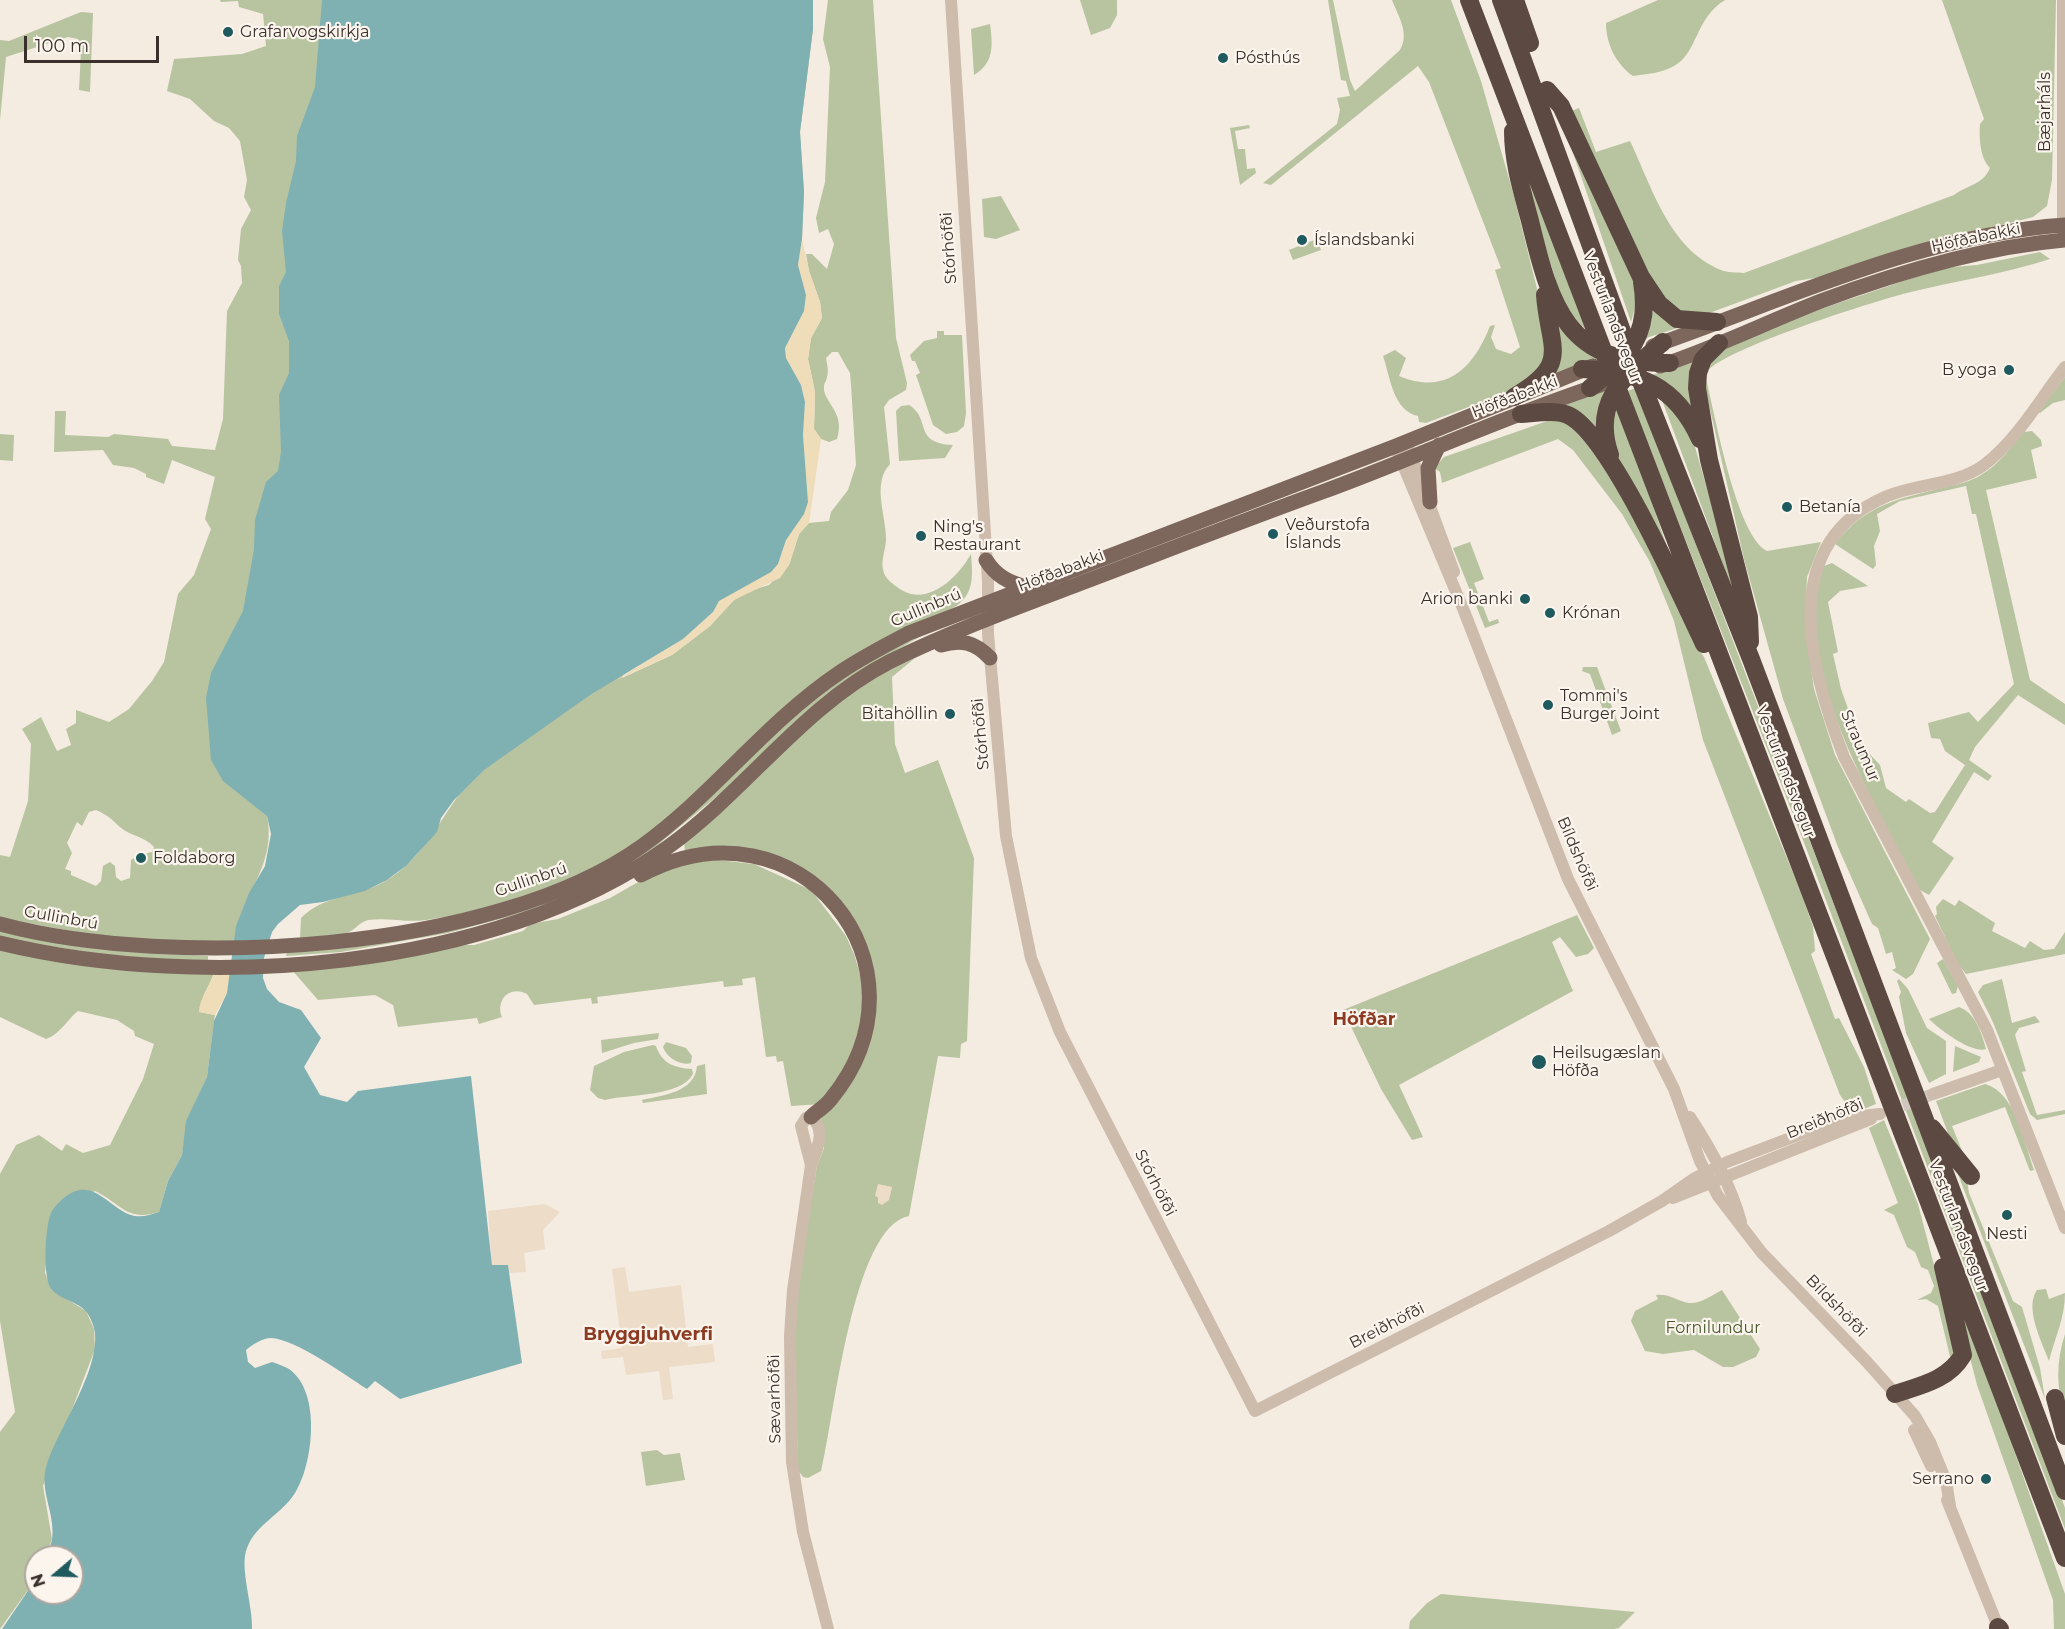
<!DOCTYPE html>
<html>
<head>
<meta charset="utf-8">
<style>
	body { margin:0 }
	#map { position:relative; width:2065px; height:1629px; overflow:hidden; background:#f4ebe1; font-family:Montserrat,sans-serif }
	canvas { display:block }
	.north { position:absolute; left:24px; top:1545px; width:60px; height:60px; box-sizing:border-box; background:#fbf5ee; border:2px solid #aea6a0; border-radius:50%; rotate:251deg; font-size:16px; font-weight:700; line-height:24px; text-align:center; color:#3b302b }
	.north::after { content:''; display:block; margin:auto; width:21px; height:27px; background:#1f5a5e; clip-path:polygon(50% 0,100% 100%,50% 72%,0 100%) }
	.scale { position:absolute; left:24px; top:36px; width:135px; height:27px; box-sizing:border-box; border:3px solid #3b302b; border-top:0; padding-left:8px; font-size:18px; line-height:21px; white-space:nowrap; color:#3b302b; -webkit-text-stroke:4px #fbf5ee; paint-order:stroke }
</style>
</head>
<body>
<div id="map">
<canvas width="2065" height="1629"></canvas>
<div class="north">N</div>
<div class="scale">100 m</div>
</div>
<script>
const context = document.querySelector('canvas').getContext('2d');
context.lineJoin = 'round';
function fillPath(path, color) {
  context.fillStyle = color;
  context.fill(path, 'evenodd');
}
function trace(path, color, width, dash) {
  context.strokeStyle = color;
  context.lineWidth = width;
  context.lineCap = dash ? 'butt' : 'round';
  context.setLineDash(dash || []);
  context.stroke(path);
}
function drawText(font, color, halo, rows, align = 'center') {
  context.font = font + ' Montserrat,sans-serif';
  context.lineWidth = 4.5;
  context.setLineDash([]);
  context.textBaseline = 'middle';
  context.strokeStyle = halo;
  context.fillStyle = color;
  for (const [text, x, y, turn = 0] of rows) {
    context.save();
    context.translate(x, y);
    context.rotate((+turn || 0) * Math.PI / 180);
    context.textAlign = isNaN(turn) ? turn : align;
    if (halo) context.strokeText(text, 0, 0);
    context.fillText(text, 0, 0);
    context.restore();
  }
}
fillPath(new Path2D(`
	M220,0h593v29l-13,103 4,60 -2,47 -180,439 50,-23 38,-29 24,-26 18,-10 17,-5 20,-20 10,-31 10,-11 20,-2 2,-9 17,-22 8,-25 -5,-80 -1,-12 -12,-21h-6l-6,6c1,6 3,13 1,19 0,3 -3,6 -3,9 -2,16 22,25 13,53l-8,3 -8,-3 -7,-10 1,-37 -7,-33 3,-21 11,-20 -2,-16 -11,-31 -3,-17h6l15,15 7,-25 -6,-15 -9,4 -3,-15 9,-36 5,-115 -7,-28 5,-39h45l23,338 11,45 -1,7 -17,10 -5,7 6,57c-19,20 -3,53 -4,77 -1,11 -6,21 -2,32 2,6 8,10 13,14 28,22 60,-8 74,-33 1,16 4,34 -9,47 -12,14 -56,22 -77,37 -59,44 -113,95 -170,142 -42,35 -87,73 -138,95 -46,20 -101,38 -151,45 -21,3 -37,-3 -58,0 -8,2 -11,8 -19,12 -12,6 -35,5 -49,7l1,-21c22,-23 56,-21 83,-36 41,-24 55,-63 83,-98l-200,32c10,52 -27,77 -32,125l-63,1 -69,-5 -103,-19v-63l10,2 18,-56 3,-57 -9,-15 19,-12 16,34 14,-6 -5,-16 10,-6v-13l33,12 20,-13 23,-28 12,-19 14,-68 16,-19 17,-46 -6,-10 10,-42 -43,-17 -8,24 -18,-7v-3l-12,-6 -21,-3 -10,-15 -49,2 1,-41h11l-1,24 43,2 6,-3 54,5 4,7 43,4 8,-31 4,-108 15,-28 -1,-17 -3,-6 3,-31 10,-19 -7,-13 3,-17 -7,-39 -11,-13 -15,-7 -24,-22 -23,-8 7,-32 68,-5 24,-8 -3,-32 -24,-7 -1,-6 -17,1zM96,810c13,6 14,8 24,17 10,9 24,9 34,20l-2,5 -13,3 -8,5 -1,18 -9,3 -5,-4 -1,-11 -5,-4 -7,4 -2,15 -5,5 -25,-11v-4l-6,-2 7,-16 -5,-10 10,-21 5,4 7,-14z
	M1080,0h37v15l-7,13 -19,7z
	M1328,0h5l17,80 5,11 45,-41c10,-17 -2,-34 -8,-50h59l30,81 33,115 36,145 -15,41 -109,41 -7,-1 -1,-6c-25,-5 -28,-40 -35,-60l12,-6 11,8 -7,18c48,20 75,-9 91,-50l5,-1 -4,12 5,12 15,5 9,-7 -25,-77 6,-2 -72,-186 -11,-16 -147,119 -8,-2 74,-59 3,-14 -3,-12 13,-2 -4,-15 -5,-1z
	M1658,0h67c-30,18 -27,53 -51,66 -12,7 -27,8 -41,10 -17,-12 -27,-32 -27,-53z
	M1942,0h114l-4,180 -5,26 -14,11 -127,33 -80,26 -30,5 -92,34 -38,-7 -97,-196 10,-4 17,44 34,-11c22,46 39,108 91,129 6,3 16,2 23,3l210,-78c13,-10 29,-10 36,-27 -10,-10 -11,-30 -10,-44l4,-5z
	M81,12l12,1 -3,79 -11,-2 2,-40 -3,-11 -10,-2 -62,20 -6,63v-80l9,1z
	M990,24c3,22 4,39 -16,51l-3,-46z
	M1559,112l73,161c4,18 5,31 -1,49z
	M1249,125l1,3 -15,3 3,18h7l2,20 8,-1 1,5 -16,12 -10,-57z
	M1528,176l61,157 -25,-26 -40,-130z
	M1001,196l19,34 -24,9 -12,-2 -2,-38z
	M1317,239l4,11 -28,10 -4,-10z
	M2040,252l10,7c-46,15 -96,22 -143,34 -32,8 -191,58 -202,81 9,36 31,162 62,177l54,-9 -14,35 -2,50 9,62 21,66 95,184 -17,35 -7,5 -14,-9 4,-2 -4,-16 -6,2 -8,-26 -6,-4 -34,-77 -55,-148 -39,-140 -42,-185 22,-27 79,-32 139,-47 35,-3z
	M1652,300l32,26 -41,13z
	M1552,318l48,40 -48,18z
	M937,331h7v4h18l4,78 -2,13 -7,6 -11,2 -13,-9 -17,-50 4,-2 -5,-12h-3l-2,-6 14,-14 13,-3z
	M1699,359l-3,60 -44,-44z
	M2065,377v23l-12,3 -13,10 -2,-1z
	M1636,388l421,1098 8,22v21l-262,-689 -176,-449z
	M1606,389l-8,21v25l-39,-31z
	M1662,400l17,14 14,26 48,167 -1,3z
	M909,405c23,14 3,38 44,40l-8,13 -46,3 -3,-50 5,-5z
	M1614,410h6l54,157 -58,-110 -3,-18z
	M1556,418l20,8 46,68 66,132 4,14 12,17 99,240 10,30 2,24 -4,3 24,65 4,-1 25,49 12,37 -17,7 -9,-2 -10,-14 -137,-355 -29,-119 -24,-59 -28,-48 -49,-64 -15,-11 -116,44 -2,-11 -6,-4 10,-11z
	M2032,431l9,9 1,6 -11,4 6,28 -51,12 44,190 35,24v21l-47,-30 -43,52 -6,13 23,16 -4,5 -14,-9 -42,70 22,16 -25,37 -9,-5c-45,-88 -132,-224 -96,-324l8,-3 36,23 -28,5 -12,11 10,50 -5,2 8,35 20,56 19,20 6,23 20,14 3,-3 21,14 5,-1 30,-47 -20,-14 -5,-12 -9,-1 -3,-15 41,-11 9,10 36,-38 -38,-170h-4l-6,-28 -66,15 -23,13 3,17 -6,15 2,19 -3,4 -38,-25c30,-39 62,-45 107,-56 13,-3 28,-6 39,-13 18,-11 30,-27 42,-43z
	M0,434l14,1 -1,26 -13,-1z
	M1470,542l14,37 -10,4 15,39 9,-3 1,4 -14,5 -32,-80z
	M935,628l-85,49 -129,116 -89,73 -84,40 -100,27 -107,19 -55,4 1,-5 49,-3 263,-71 201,-167 52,-40z
	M915,658l-23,19 3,67 10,29 33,-13 36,98 -7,183 -6,3 -1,14 -22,-2 -29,160c-57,10 -75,205 -88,255l-13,7 -5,-1 -5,-7 -3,-129 3,-61 19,-114 7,-18 -3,-30 8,-7 35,-62 1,-101 -60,-78 -25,-13 -24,-7 -25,-3 -46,5 -1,-10 150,-139 36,-24z
	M1583,667h14l24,64 -9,4 -22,-61 -8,-3z
	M718,860l36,4 57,26 35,46 8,18 11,36 -4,38 -14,36 -25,40 -31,2 -8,-45 -6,1 -1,-6 -10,1 -11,-80 -13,2 1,6 -19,2 -1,-6 -126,16 1,6 -6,1 -1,-6 -57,7 -7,-11c-17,-9 -32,6 -25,23l-23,7 -2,-6 -79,9 -5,-22 -18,-10 -57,5 -26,-30 161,-25h21l49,-14 7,-7 28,-5 52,-21 37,-21 40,-15z
	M1943,899l12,7 4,-6 36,23 -3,8 33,17 5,-7 14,9 10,-1 11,-17v22l-99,20 -8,-10 -23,-48 2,-2 -1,-7z
	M1577,915l17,33 -6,6 -12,3 -16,-20 -8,5 21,49 -174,94 24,52 -11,3 -31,-51 -38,-79z
	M0,931l94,17 114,8v7l-91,-6 -117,-19z
	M0,948l214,25c-4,12 -15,27 -14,39l15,3 -8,62 -20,44 -5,34 -14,26 -9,31c-33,10 -37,-8 -64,-21l-43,21 -7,61 7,17 34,21 8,18 1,20 -52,137 9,53 -6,18h-10v22l-36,50v-197l15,-20 -15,-91v-147l16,-29 23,-10 23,16 4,-7 17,9 27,-8 33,-66 11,-35 -19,-8 -1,-5 -17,-11 -39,-9c-11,9 -19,24 -32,28l-46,-22z
	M1943,959l15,27 -2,7 -4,1 -15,-31z
	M1899,979l9,10 19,39 19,13v33l-17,9 -23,-50 -7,-36 2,-5 -4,-11z
	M2002,979l10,44 23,-7 5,6 -21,6 -4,7 11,36 -4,1 15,43 28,-5v4l-28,6 -7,-6 -38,-94 -14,-28 5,-7z
	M1959,1007c16,5 23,27 27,42 -14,5 -47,-20 -57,-30z
	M659,1033l-1,6 -24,4 -32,10 -1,-13z
	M666,1042l20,6 6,8 -1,7c-11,3 -24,-5 -28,-16z
	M653,1045l3,1c6,18 19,22 36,23l1,5c-12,23 -65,20 -88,26l-7,-2 -8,-8 4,-24 30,-14z
	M1955,1046l26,11 -2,5 -26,10z
	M705,1064l2,30 -64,9 -1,-3c22,-5 53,-8 55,-34z
	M1985,1084c30,8 39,57 49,86l-4,1 -25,-64 -53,19 13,32 -13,-14 -16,-43z
	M1884,1120l34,84 40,153 -6,8 -14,-59 -12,-7 -9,1 14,-7 3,-7 -6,-16 -7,-3 -6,-15 -8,-5 -13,-32 -10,-5 14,-7 -29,-75z
	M1954,1164l13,16 2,13 44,108 9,6 18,61 5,31z
	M1942,1248l123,346v35h-11l-1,-29 -76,-215z
	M2046,1289l3,10 16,-6c0,25 -10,44 -16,68 -7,-19 -25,-53 -12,-71z
	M1722,1290l38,59 -4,8 -23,10h-10l-29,-17 -31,4 -18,-3 -14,-30 4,-10 23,-12 -2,-4c13,-2 21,6 33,8 12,1 23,-8 33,-13z
	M2065,1334v81c-9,-26 -9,-54 0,-81z
	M657,1450l7,5 16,-2 5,27 -39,6 -5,-34z
	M1441,1594l194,18 -16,16 -5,1h-205l1,-8 17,-18z`), '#b8c4a0');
fillPath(new Path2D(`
	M802,239l7,32 11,31 2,16 -11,20 -3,21 7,33 -1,37 7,10 -12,84 -10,11 -10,31 -9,13 -46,22 -24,26 -38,29 -56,25 67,-41 30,-27 6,-11 59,-37 8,-24 22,-38 -5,-67 2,-34 -4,-16 -15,-27 -1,-10 19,-37 2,-16 -8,-30z
	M214,973h16l-3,20 -12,22 -16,-3c0,-12 11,-27 15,-39z`), '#efdcb8');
fillPath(new Path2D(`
	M878,1184l14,3 -3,13 -7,5 -4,-2v-6l-3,-1z
	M545,1204l15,8 -17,18 2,19 -21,4 2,19 -17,1 -1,-8h-16l-4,-54z
	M625,1267l4,25 52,-7 7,62 25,-3 2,18 -46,5 4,32 -10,1 -4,-29 -33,4 -3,-18 -21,2 -1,-8 21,-3 -10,-79z`), '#ecdcc8');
fillPath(new Path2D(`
	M322,0h491v29l-13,103 4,60 -2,47 -4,26 8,30 -2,16 -19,37 1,10 15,27 4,17 -2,33 5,67 -4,12 -18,26 -8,24 -7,8 -52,29 -6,11 -30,27 -93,56 -106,75 -30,30 -13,18 -4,14 -30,33 -20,15 -22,11 -42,11 -23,3 -22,19 -6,8 -8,26 -1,20 4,11 12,13 22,8 20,28 -17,29 16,28 27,7 11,-11 113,-15 21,189h16l14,98 -122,36 -25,-18 -8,8c-22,-14 -71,-50 -96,-51 -9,0 -19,7 -25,12l2,12 7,6 17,-6c6,2 12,4 17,7 33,23 24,96 6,124 -13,21 -39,31 -48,55 -8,19 6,57 5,81h-250l34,-50v14h36v-36h-26c2,-6 5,-12 6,-17 4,-27 -14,-50 -5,-76 12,-37 56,-98 47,-136 -8,-29 -25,-22 -42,-38 -10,-10 -7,-68 0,-79 3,-5 9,-11 13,-14 26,-20 41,7 63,17 11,5 21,1 31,-2l9,-31 14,-26 4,-34 21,-44 7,-56 13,-28 9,-67 13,-33 16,-27 6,-32 -4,-18 -44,-35 -12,-21 -5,-62 5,-25 32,-62 11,-62 1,-29 11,-38 12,-11 3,-19 -2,-57 10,-22v-32l-10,-27v-28l7,-14 -4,-41 4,-28 10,-42 1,-25 18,-49z`), '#7fb0b2');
trace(new Path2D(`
	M1886,1112l47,-18`), '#cfc6bd', 12, [12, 6]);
trace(new Path2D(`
	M951,0l37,581v53l18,202 25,122 29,74 195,379 354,-180 53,-30 33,-23 32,-16 116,-44 37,-4
	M2063,233v-233
	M2065,367c-25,32 -48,73 -81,98 -29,21 -68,18 -99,32 -110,48 -75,173 -41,260l143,273 78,198
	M1406,441l48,131
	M1398,453l66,158 104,268 106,210 26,72 18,35 44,57 105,109 48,54 15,26 16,39 4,25
	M1933,1094l69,-24
	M811,1117c16,13 6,32 0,48l-10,-39 5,-8z
	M1690,1117c21,32 41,68 51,105
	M811,1165l-18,125 -3,46 2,126 11,70 25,97
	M1673,1198l198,-79
	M1914,1430l17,36
	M1947,1500l52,129`), '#cdbbac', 12);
trace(new Path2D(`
	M1653,346c135,-47 267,-111 412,-121
	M1660,366c55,-18 107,-44 161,-65 78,-29 161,-54 244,-61
	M1430,502l-2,-34 11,-23
	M986,560c10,16 22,22 40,27
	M941,645c20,-6 34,-3 49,13
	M641,875c157,-84 299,91 190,224 -6,8 -14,12 -20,18
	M0,924c173,46 493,29 642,-78 71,-51 124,-124 197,-173 22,-15 47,-28 70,-40l487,-187 197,-80
	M0,943c202,49 496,28 668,-96 78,-56 134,-140 221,-185 63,-31 129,-55 195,-80 79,-30 158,-61 238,-90 93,-34 183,-76 278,-107`), '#7d675c', 15);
trace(new Path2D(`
	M1469,0l596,1558
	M1501,0l133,364 117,295 314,832
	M1515,0l15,43
	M1547,90l14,16 80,171 18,27 18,15 40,3
	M1513,131c0,31 9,60 17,90 21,86 36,144 140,142
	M1719,343l-16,16 -5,14 -1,15 12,72 40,157 1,25
	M1582,369c57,3 93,15 118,70
	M1590,388c39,-31 61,-53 52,-106
	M1514,397c58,-34 35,-48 31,-102
	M1521,414c15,-1 36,-5 49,2 42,23 111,180 134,228
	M1610,455c-19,-55 16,-80 53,-113
	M1932,1128l39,48
	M1895,1394c27,-9 53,-14 68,-39l-20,-88
	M2055,1398l10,38
	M1998,1627l2,2`), '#5c4a42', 18);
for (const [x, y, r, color] of [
	[228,32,6,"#1f5a5e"],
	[1223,58,6,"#1f5a5e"],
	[1302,240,6,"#1f5a5e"],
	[2009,370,6,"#1f5a5e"],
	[1787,507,6,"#1f5a5e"],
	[1273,534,6,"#1f5a5e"],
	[921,536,6,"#1f5a5e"],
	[1525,599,6,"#1f5a5e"],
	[1550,613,6,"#1f5a5e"],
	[1548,705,6,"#1f5a5e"],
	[950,714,6,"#1f5a5e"],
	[141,858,6,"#1f5a5e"],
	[1539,1062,8,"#1f5a5e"],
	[2007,1215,6,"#1f5a5e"],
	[1986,1479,6,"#1f5a5e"]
]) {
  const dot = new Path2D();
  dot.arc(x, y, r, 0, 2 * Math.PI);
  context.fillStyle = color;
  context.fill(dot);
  trace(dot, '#fbf5ee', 2);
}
drawText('16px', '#3b302b', '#fbf5ee', [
	["Grafarvogskirkja",240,32],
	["Pósthús",1235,58],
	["Íslandsbanki",1314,240],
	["B yoga",1997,370,"right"],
	["Betanía",1799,507],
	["Veðurstofa",1285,525],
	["Íslands",1285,543],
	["Ning's",933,527],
	["Restaurant",933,545],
	["Arion banki",1513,599,"right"],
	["Krónan",1562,613],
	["Tommi's",1560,696],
	["Burger Joint",1560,714],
	["Bitahöllin",938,714,"right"],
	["Foldaborg",153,858],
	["Heilsugæslan",1552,1053],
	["Höfða",1552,1071],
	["Nesti",2007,1234,"center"],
	["Serrano",1974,1479,"right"]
], 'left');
drawText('16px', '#3b302b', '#fbf5ee', [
	["Bæjarháls",2045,112,-90],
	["Höfðabakki",1976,238,-12],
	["Stórhöfði",949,248,-94],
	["Vesturlandsvegur",1612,318,69],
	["Höfðabakki",1515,397,-21],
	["Höfðabakki",1061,571,-21],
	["Gullinbrú",926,608,-23],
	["Stórhöfði",981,734,-95],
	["Straumur",1860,746,67],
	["Vesturlandsvegur",1785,772,69],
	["Bíldshöfði",1577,854,67],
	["Gullinbrú",531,880,-19],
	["Gullinbrú",61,918,10],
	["Breiðhöfði",1825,1119,-22],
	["Stórhöfði",1155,1183,63],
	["Vesturlandsvegur",1958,1226,69],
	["Bíldshöfði",1836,1306,46],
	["Breiðhöfði",1387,1326,-27],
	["Sævarhöfði",775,1399,-91]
]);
drawText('16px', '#4a5a2e', '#fbf5ee', [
	["Fornilundur",1713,1328]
]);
drawText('bold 18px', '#8c3b22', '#fbf5ee', [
	["Höfðar",1364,1020],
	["Bryggjuhverfi",648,1335]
]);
</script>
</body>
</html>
